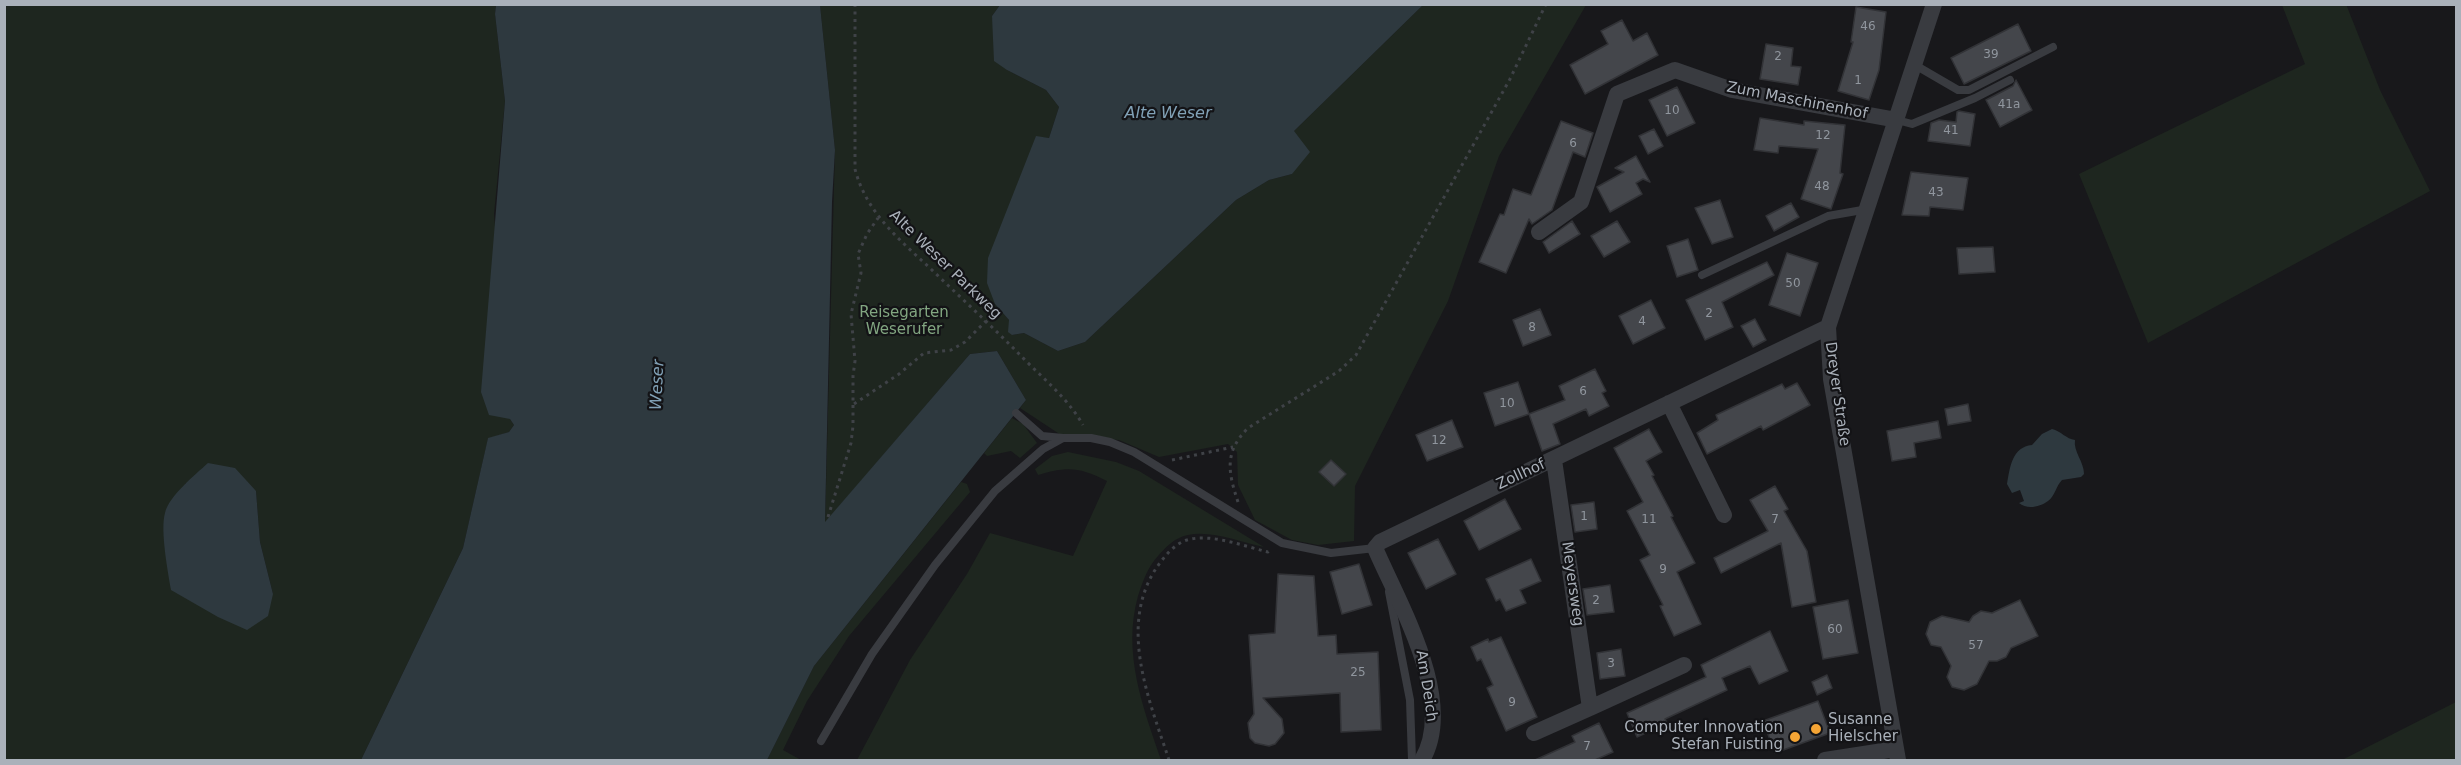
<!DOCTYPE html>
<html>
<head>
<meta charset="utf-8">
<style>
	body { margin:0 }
	#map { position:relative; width:2461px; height:765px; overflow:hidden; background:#18181b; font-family:"DejaVu Sans",sans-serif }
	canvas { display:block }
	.frame { position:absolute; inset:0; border:6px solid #aab1ba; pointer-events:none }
</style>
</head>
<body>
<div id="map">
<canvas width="2461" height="765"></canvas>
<div class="frame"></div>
</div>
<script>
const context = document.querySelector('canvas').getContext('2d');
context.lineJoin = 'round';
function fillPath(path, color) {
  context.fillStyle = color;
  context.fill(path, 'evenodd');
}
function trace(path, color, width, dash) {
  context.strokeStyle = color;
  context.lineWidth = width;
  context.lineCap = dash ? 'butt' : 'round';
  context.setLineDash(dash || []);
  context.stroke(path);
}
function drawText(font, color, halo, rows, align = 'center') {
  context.font = font + ' "DejaVu Sans",sans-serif';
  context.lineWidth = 4.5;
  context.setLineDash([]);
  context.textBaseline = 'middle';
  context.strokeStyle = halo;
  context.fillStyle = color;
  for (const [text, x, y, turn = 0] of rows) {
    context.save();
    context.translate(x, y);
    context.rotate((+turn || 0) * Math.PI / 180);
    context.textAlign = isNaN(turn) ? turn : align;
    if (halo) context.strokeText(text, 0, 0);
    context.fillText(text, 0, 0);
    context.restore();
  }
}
fillPath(new Path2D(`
	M2346,4l34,86 50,101 -282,152 -69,-169 226,-110 -23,-59z
	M4,5h492l-1,9 10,87 -11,113 16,205 4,6 -5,7 -21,7 -25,109 -102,212h-356zM185,483l71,8 4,51 13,52z
	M820,5h180l-8,11 15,54 39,20 13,17 -10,31 -13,-1 -41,167 14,16 3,15 12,-2 34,18 27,-9 151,-142 33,-20 23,-6 2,-43 129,-126h163l-87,151 -51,145 -93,185 -1,55 -36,4 -26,-5 -37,-20 -17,-35 -1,-33 -9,-8 -69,13 -40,-17 -58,-5 -41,-27 6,-8 -29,-49 -27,3 -145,169 10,-373z
	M1012,418l11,6 14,19 -17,15 -9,-7 -24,5 -3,-3z
	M1068,452l48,10 23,9 125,76c-24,-5 -53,-17 -76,-12 -14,3 -21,11 -30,21 -11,12 -15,25 -20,40 -16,57 5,111 23,164h-304l53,-100 57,-86 23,-41 83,23 34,-75c-27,-14 -40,-15 -69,-6l-3,-6 17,-13z
	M961,482l6,2 3,8 -121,144 -42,65 -24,49 18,10h-34l47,-94z
	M2456,702v58h-114z`), '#1e261f');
fillPath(new Path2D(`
	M496,5h324l15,145 -3,52 -7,320 145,-168 27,-3 29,49 -212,266 -47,94h-406l102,-212 25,-110 21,-6 5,-7 -4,-6 -21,-4 -8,-23 24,-291 -10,-87z
	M1000,5v-1l423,1 -129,126 16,21 -18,22 -23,6 -33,20 -151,142 -27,9 -34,-18 -12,2 -4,-3 1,-12 -14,-16 -8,-21 1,-25 48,-122 13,2 10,-31 -13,-17 -39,-20 -13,-9 -2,-45z
	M2052,429c9,2 14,10 23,11 -2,11 9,22 9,34l-3,3 -19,3c-6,6 -7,16 -14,21 -8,6 -21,9 -29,2l5,-2 -4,-11 -8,3 -5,-9c3,-17 5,-37 25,-39l10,-11z
	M208,463l27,5 21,23 4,51 13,52 -5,22 -21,14 -29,-13 -47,-27c-3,-18 -11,-60 -6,-77 4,-17 30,-38 43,-50z`), '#2e393f');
const building = new Path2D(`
	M1856,7l30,5 -7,58 -10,30 -31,-9 15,-49h-2z
	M1622,20l11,21 14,-8 11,22 -73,39 -15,-29 38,-21 -7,-13z
	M2018,24l13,27 -67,33 -13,-26z
	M1766,44l27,4 -2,18 10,1 -3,18 -38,-6z
	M2016,80l16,30 -32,17 -14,-27 27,-14z
	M1677,87l18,36 -28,13 -18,-36z
	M1959,111l16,3 -5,32 -42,-5 3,-18 8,-3 17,2 1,-10z
	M1760,118l44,7v-4l41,4 -5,48 3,1 -12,35 -30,-10 17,-50 -39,-3 -1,7 -24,-3z
	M1561,121l32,12 -8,24 -12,-5 -21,58 -20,14 -3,-5 -23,54 -27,-11 21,-48 4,1 9,-26 18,6z
	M1654,129l9,17 -15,8 -9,-18z
	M1636,156l14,26 -7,-3 -7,4 6,11 -32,18 -13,-25 27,-15 -9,-4z
	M1911,172l57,6 -5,32 -33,-3 -1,9 -27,-1z
	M1720,200l13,37 -21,7 -17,-36z
	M1791,203l8,14 -25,14 -8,-15z
	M1572,221l8,13 -31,19 -6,-11z
	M1617,221l13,21 -26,15 -13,-21z
	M1688,239l10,31 -21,7 -10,-31z
	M1993,247l2,25 -36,2 -2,-26z
	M1787,253l31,10 -18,53 -31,-11z
	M1767,262l7,13 -52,27 11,25 -28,13 -19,-40z
	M1651,300l14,28 -32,16 -14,-28z
	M1540,309l11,26 -28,11 -10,-26z
	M1755,319l11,21 -13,7 -12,-21z
	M1595,369l11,22 -4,2 7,13 -20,10 -3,-7 -33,15 7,20 -18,7 -13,-37 36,-14 -6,-14z
	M1518,382l11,32 -34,12 -11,-33z
	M1797,383l13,22 -47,25 -2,-4 -54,28 -10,-21 21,-13 -2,-5 66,-31 3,5z
	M1968,404l3,17 -23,4 -3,-16z
	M1452,420l11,27 -36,14 -11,-26z
	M1938,421l3,17 -27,5 2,14 -24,4 -5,-30z
	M1649,429l13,23 -16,9 8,14 -2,1 21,40 -2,1 24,46 -18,9 24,52 -27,12 -14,-30 3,-1 -23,-45 10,-5 -23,-44 16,-9 -29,-54z
	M1331,460l15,14 -12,12 -15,-14z
	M1775,486l13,23 -4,2 23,40 9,51 -24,5 -11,-64 -60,30 -7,-15 54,-27 -18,-31z
	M1505,499l16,30 -42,21 -15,-29z
	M1594,502l3,27 -22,3 -4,-27z
	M1438,539l18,35 -30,15 -18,-36z
	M1531,559l10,22 -21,9 6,13 -20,8 -6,-12 -4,2 -10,-22z
	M1359,564l13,41 -30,9 -12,-42z
	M1278,574l36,2 4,60 18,-1 1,19 41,-2 3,78 -40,2 -1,-39 -77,5 19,21 2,14 -9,11 -6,2 -14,-3 -5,-5 -2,-15 6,-9 -5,-79 26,-2z
	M1610,585l4,27 -27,3 -4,-26z
	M1848,600l10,53 -35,6 -10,-52z
	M2020,600l18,36 -27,12 -5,9 -9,4h-8l-12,23 -13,6 -12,-3 -5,-10 4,-11 -10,-19 -10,-2 -5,-11 4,-12 12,-6 27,6 4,-6 8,-5 11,2z
	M1770,631l18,40 -29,13 -9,-18 -28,12 5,12 -62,29 2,4 -30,14 -10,-24 79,-36 -5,-12z
	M1501,637l36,80 -31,14 -19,-43 6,-3 -12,-26 -4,2 -6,-14 17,-8 1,3z
	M1621,649l4,27 -25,3 -3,-26z
	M1827,675l5,13 -15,7 -5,-13z
	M1818,701l12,32 -55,20 -12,-32z
	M1599,723l14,29 -18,8h-60l40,-18 -3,-6z`);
fillPath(building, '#44464b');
trace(building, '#323337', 1.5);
trace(new Path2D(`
	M855,4v165c11,44 46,72 77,101 31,30 63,59 93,90 21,21 43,39 58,65
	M854,404l45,-30 25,-21 27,-3 14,-8 21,-21
	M1172,460l61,-13
	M1238,502c-10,-30 -14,-50 10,-74l91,-57 17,-16 154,-276 36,-75
	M828,517l23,-74 2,-17v-50l2,-15 -4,-47 10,-41 -3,-19 9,-20 11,-16
	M1169,760c-19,-58 -52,-134 -12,-193 7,-10 17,-23 30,-27 24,-7 56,6 81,12l2,-2`), '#3f4247', 3, [3, 4.5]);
trace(new Path2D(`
	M1915,65l43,25h11l84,-43
	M1897,120l15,4 63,-26 35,-18
	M1702,275l126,-59 40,-7
	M1016,413l26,23 21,2
	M1389,592l21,108 2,60
	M821,741l51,-87 63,-89 60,-74 48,-42 20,-11h28l19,4 24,10 148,91 49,10 44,-5`), '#393b40', 8);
trace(new Path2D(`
	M1539,232l42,-30 36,-108 58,-24 57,20 165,30
	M1669,403l55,112
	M1590,708l94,-43
	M1534,733l56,-25 -36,-248
	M1422,760c35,-59 -23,-156 -47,-212l5,-6 448,-215
	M1825,760l71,-11
	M1898,760l-67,-381 -3,-52 106,-323`), '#393b40', 16);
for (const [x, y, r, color] of [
	[1816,729,6,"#f5a535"],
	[1795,737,6,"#f5a535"]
]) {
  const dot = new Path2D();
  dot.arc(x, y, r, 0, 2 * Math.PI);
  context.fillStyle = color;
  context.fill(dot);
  trace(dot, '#131316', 2);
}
drawText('12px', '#90969e', null, [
	["46",1868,27],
	["39",1991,55],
	["2",1778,57],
	["1",1858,81],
	["41a",2009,105],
	["10",1672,111],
	["41",1951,131],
	["12",1823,136],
	["6",1573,144],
	["48",1822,187],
	["43",1936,193],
	["50",1793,284],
	["2",1709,314],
	["4",1642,322],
	["8",1532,328],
	["6",1583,392],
	["10",1507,404],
	["12",1439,441],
	["1",1584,517],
	["11",1649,520],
	["7",1775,520],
	["9",1663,570],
	["2",1596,601],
	["60",1835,630],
	["57",1976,646],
	["3",1611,664],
	["25",1358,673],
	["9",1512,703],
	["7",1587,747]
]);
drawText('15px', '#aab1ba', '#131316', [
	["Zum Maschinenhof",1797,101,11],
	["Alte Weser Parkweg",945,265,44],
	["Dreyer Straße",1837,394,82],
	["Zollhof",1521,475,-25],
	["Meyersweg",1572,584,82],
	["Am Deich",1426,686,81]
]);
drawText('15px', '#82a681', '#131316', [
	["Reisegarten",904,313],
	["Weserufer",904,330]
]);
drawText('15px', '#aab1ba', '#131316', [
	["Susanne",1828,720],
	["Hielscher",1828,737],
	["Computer Innovation",1783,728,"right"],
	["Stefan Fuisting",1783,745,"right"]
], 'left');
drawText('italic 16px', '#81a1b6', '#131316', [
	["Alte Weser",1168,114],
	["Weser",658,385,-87]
]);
</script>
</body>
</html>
